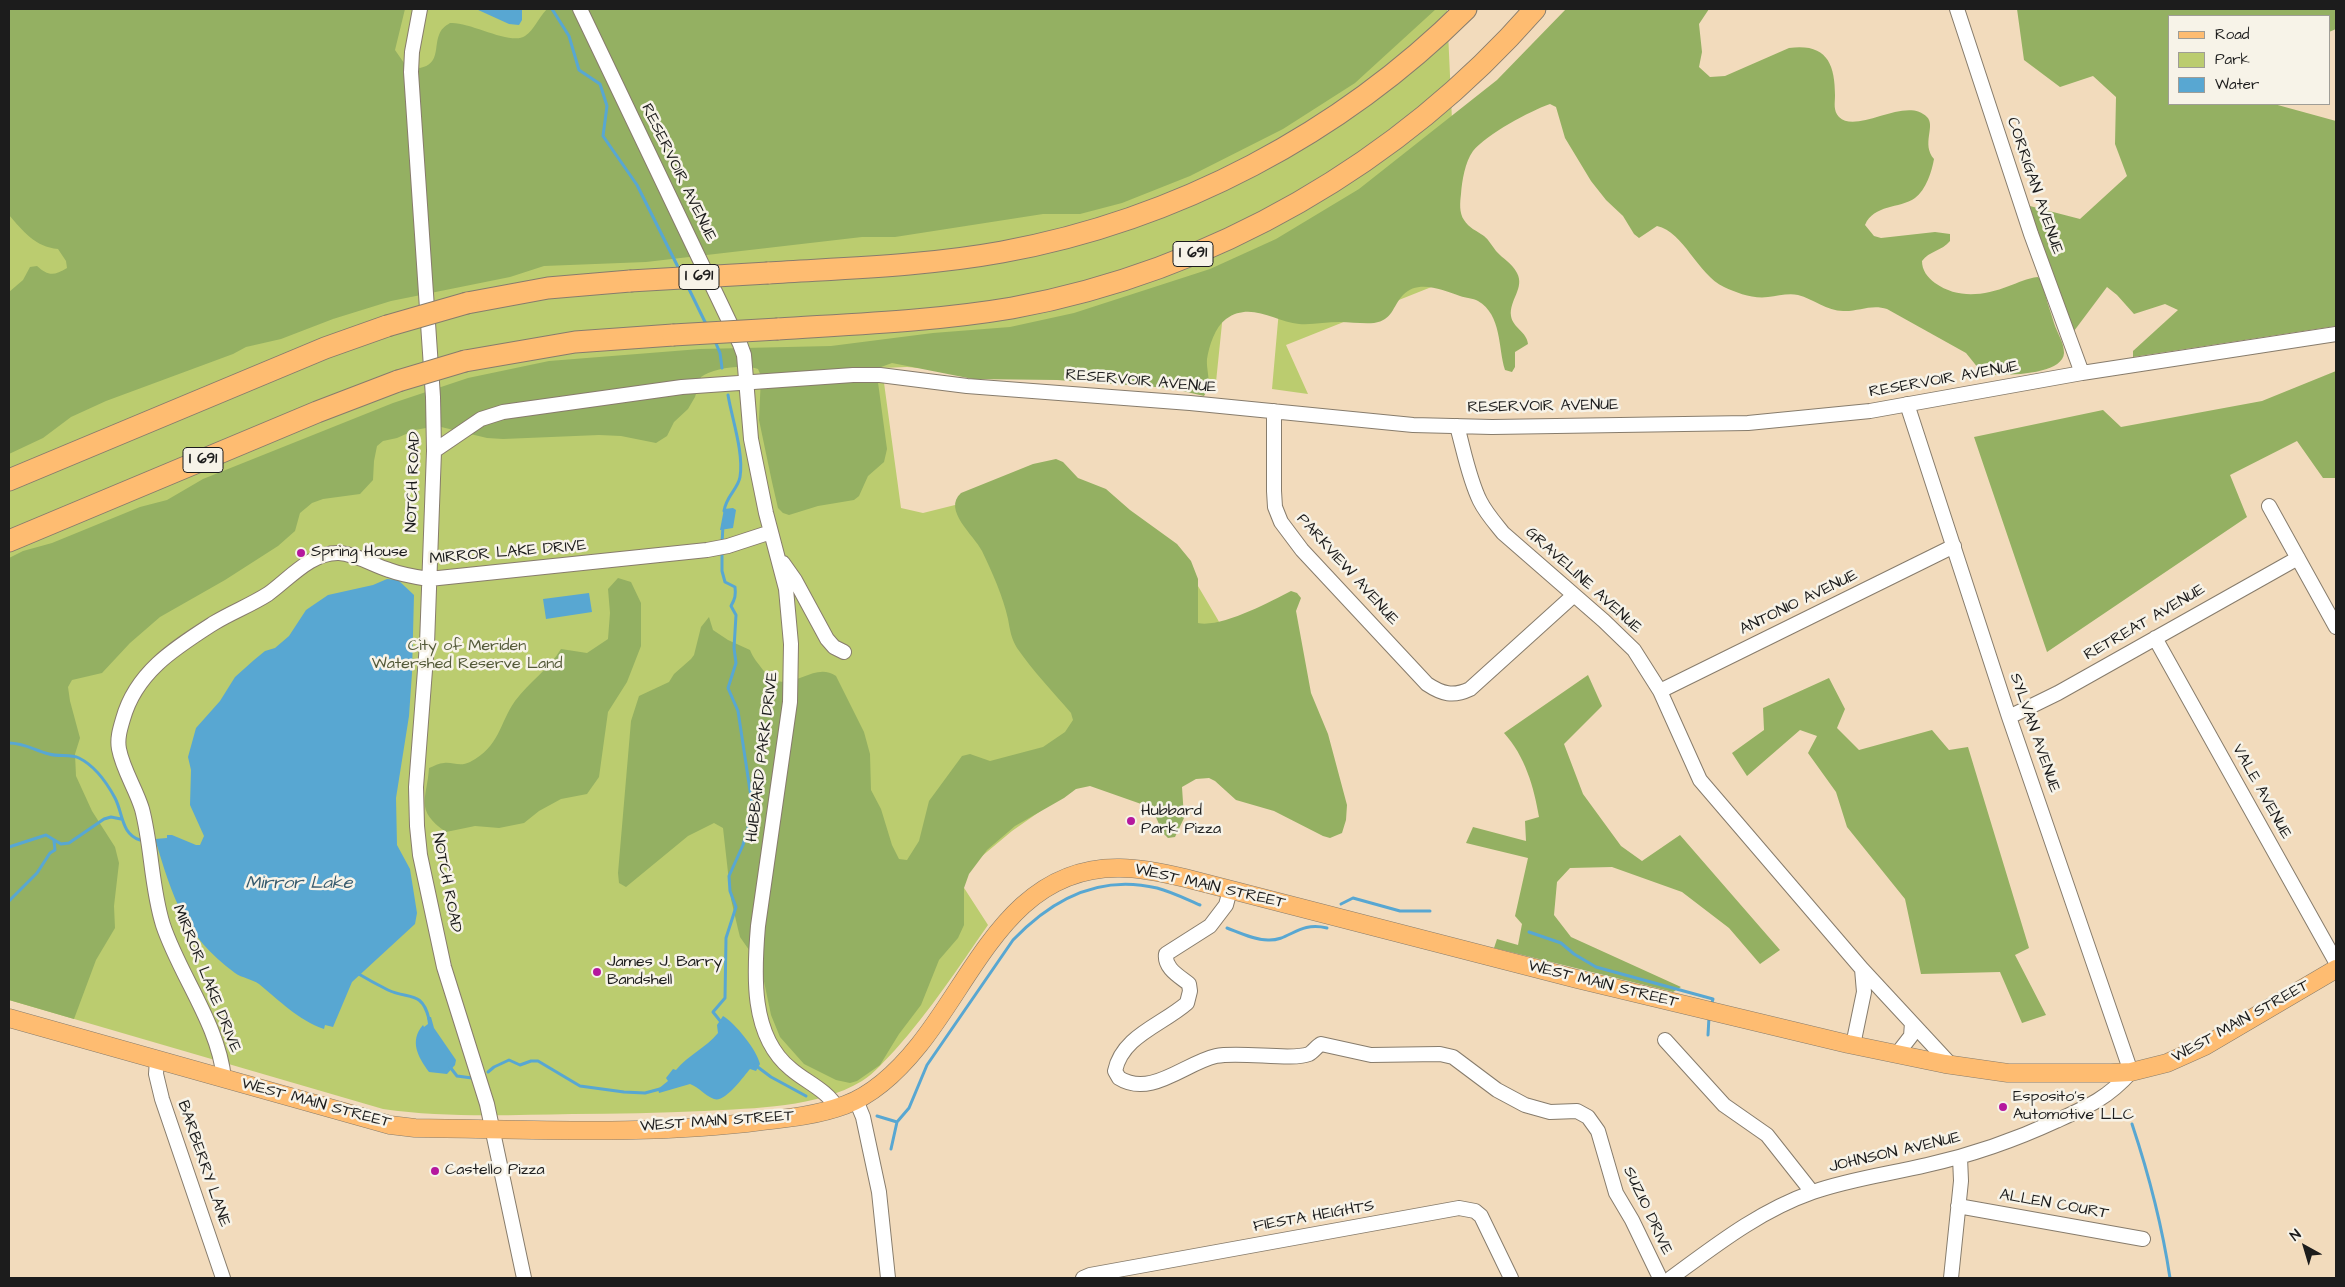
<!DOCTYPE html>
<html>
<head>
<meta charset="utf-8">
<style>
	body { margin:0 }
	#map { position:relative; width:2345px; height:1287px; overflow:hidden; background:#f2dbbc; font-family:"Architects Daughter",sans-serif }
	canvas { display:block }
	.frame { position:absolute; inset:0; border:10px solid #1c1c1c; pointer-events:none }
	.legend { position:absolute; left:2168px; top:15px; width:162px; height:90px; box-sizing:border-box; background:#f7f3e8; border:1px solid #9f9d96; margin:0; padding:6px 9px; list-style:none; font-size:15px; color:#1c1c1c }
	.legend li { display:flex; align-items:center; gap:10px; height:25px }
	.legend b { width:25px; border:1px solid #9f9d96 }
	.north { position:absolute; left:2280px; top:1222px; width:50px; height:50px; -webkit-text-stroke:4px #f7f3e8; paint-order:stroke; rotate:321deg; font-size:14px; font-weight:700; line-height:20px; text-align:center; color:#1c1c1c }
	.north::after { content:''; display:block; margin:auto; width:18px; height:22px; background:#1c1c1c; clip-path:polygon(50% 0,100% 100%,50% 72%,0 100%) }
</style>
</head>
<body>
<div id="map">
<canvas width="2345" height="1287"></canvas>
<div class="frame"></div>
<ul class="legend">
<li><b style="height:6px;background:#febc71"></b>Road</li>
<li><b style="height:14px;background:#bbcc6f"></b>Park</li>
<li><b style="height:14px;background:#58a7d2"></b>Water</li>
</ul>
<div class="north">N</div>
</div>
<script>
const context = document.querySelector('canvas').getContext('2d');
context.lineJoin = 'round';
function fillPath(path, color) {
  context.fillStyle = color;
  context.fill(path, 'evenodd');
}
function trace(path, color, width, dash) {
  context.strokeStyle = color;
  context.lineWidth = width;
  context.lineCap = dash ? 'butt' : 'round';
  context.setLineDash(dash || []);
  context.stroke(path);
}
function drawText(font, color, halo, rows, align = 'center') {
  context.font = font + ' "Architects Daughter",sans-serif';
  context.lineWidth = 5;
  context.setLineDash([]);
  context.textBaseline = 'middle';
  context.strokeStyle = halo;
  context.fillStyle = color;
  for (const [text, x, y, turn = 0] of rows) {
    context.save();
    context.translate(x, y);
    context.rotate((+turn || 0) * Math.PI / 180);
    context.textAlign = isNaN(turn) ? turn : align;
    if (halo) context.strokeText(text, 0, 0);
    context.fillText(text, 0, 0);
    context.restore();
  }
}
fillPath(new Path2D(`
	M9,9h1438l12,267 -173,69 22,49 -36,-5 7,-79 -55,-6 -8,78 -18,-2v10l-291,-23 -25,1 19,140 22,5 32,-8 220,42 43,73 61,125 -167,16 -100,70 -55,46 31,48c-30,43 -58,86 -93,125 -10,10 -20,23 -33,31 -45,27 -107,27 -158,30 -44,2 -88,3 -132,3 -63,1 -128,4 -189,-5l-374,-109z`), '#bbcc6f');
fillPath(new Path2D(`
	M9,9h396l-10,41 9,13 16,5c20,-4 14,-21 19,-33 2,-6 6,-9 11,-12 19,-2 61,23 75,13 9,-6 14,-19 22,-27h889l-81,74 -72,46 -93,47 -68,27 -42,11h-37l-148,23h-33l-216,25 -102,4 -34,11 -119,24 -58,18 -52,20 -35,8 -13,7 -127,47 -35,16 -28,21 -34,16v-162l14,-12 7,-13 7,-1c11,10 17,10 30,2l-1,-7 -8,-12c-23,-2 -35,-18 -49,-34z
	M1566,9h143l-10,15 3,28 -3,15 11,10 15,-1 64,-28c37,-5 46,15 46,47 0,9 -2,15 4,22 18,18 67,-22 88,0 9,9 -6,27 7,42 -2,12 -8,31 -19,39 -16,11 -41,6 -50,27l9,11 7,2 54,-6 15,2v7c-8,10 -21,10 -28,20 0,9 5,16 13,22 23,16 48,13 74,3 9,-3 18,-8 29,-9l4,5c3,14 8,28 12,41 3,10 10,19 10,30 -1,23 -64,23 -81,21l-17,-21 -79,-44c-15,-5 -27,2 -42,2 -17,1 -31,-12 -47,-16 -10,-2 -20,1 -30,2 -15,2 -31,-4 -44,-10 -27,-13 -40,-55 -67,-61l-18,12 -5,-4 -11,-18 -17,-16 -15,-19 -26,-43 -9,-31 -6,-3c-20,7 -63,30 -77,47 -8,11 -11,30 -12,43 -1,8 -2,19 3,26 5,8 13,11 20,16 5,4 8,10 12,15 7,8 16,12 21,22 8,15 -8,27 -6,43 2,12 16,16 17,28l-13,8v15l-3,5 -7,-2c-7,-22 -3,-55 -27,-69 -5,-3 -12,-3 -18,-5 -17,-6 -42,-17 -57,-1 -11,12 -10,25 -29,28 -11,1 -23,-1 -34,-1 -14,0 -27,3 -41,2 -24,-2 -48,-23 -73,-5 -11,8 -17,27 -19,40 -1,13 6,25 -3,37l-34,-8 -113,-8 -84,-1 -81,-16 -11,4 -4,8 10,74 -3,13 -16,14 -9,20 -5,4 -36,6 -29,9 -6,-2 -5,-5 -6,-26 -13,-62 2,-44 -3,-7c-14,-5 -45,-1 -57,8l-6,20 -7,12 -14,13 -7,14 -11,7 -35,-7 -22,-1 -96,4 -16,-1 -50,-12 -22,4 -18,8 -14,3 -6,5 -3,15 -1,19 -13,14 -37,5 -11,4 -12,10 -5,18 -17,15 -53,34 -65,37 -30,26 -28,30 -30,7 -4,7 2,14 10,37 -5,16 1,22 16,35 23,36 4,16 -5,43 1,22 -19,32 -22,59 -65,-19v-442l14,-7 29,-8 88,-36 27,-7 36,-21 190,-76 75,-25 81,-17 151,-12 131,-3 102,-13 77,-6 64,-14 136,-44 66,-30 83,-50 138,-109z
	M2017,9h319v20l-7,3v-16h-160v88h105l62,17v205l-203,31v-6l45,-41 -13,-6 -31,10 -17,-19 -10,-8 -33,44 -48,-126 54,14 47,-43 -12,-32 1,-47 -23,-21 -33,11 -36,-27z
	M2336,371v107h-13l-26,-37 -67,34 17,42 -200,135 -73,-215 129,-27 18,17 141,-26z
	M1056,459l7,3 15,16 28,11 24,21 47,34 14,17 7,18v44c23,5 72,-21 93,-32l6,2 4,5 -5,13 15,82 17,41 19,71 -1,15 -4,13 -12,5 -7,-2 -49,-25 -38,-11 -21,-19 -6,-3 -13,1 -14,8 2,31 -9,19 -7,1 -5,-5 -8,-18 -11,-10 -54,-19 -14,3 -12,9 -49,28 -28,24 -18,24 -5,14v37l-6,13 -19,22 -18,45 -22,29 -19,31 -23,16 -7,2 -14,-3 -32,-16 -24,-27 -9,-22 -10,-48 -21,-30 -2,-8 -7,-30 -8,-71 -9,-5 -26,13 -62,51 -7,-4 -1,-10 13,-152 8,-25 30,-14 5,-8 17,-15 3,-4 7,-28 8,-10 4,13 15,10 22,10c3,8 8,13 13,20 25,31 48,-11 73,6l28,56 6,22 1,36 10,19 11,36 7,14 8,1 12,-19 10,-40 33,-45 8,-2 20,7 53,-14 22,-15 8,-12 -2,-7c-18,-21 -38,-42 -54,-65 -6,-10 -7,-18 -9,-29 -5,-23 -16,-47 -26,-68 -8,-16 -40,-41 -21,-58l72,-29z
	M618,578l13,4 10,21v43l-14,36 -19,30 -9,65 -12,17 -26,5 -22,12 -15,12 -25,5 -24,-2 -29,6c-32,-22 -19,-33 -17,-64 5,-2 10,-5 15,-5 9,-1 16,4 26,-1 30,-16 29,-38 45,-61 14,-19 34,-32 46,-52l26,4 21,-14 2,-26 -2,-24z
	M1588,675l14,31 -38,38 19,50 38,52 21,15 38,-26 100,115 -20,14 -31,-36 -47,-36 -70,-25 -42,1 -13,14 -3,33 17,22 110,50 -8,5 -179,-44 3,-9 21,6 4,-21 -7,-8 13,-58 -62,-15 7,-16 53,14 -1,-20 14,-4c-5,-30 -14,-61 -35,-84z
	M1829,678l16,31 -8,19 22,22 73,-20 17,20 19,-3 61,201 -14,7 31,60 -24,8 -22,-51 -79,2 -16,-75 -58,-72 -11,-35 -28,-39 9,-17 -17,-6 -53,46 -15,-23 32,-23 -1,-22z`), '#94b062');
fillPath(new Path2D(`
	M476,9h46v11l-3,5 -10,-1z
	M733,508l3,2 -3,18 -13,2 4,-21z
	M387,579l11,1 16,15 -2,78 -3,43 -13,82 1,47 13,24 7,44 -2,11 -63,58 -19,45 -8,-2 -1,4c-26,-9 -44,-28 -65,-45 -7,-5 -17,-6 -24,-11 -52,-39 -62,-75 -80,-134l12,-1v-3h5l24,10h4l4,-9 -14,-31 1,-35 -3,-13 8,-29 24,-27 15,-24 19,-17 11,-9 10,-3 14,-12 17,-26 22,-15 45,-10z
	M589,593l3,19 -46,7 -3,-20z
	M723,1016c12,7 34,34 37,48l-4,7 -6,-2c-7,8 -25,34 -36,30 -9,-3 -15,-12 -24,-15l-31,9 -1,-4 10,-8 -2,-3 7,-9 3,1c12,-15 30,-22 42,-37l-1,-8z
	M427,1017h4l3,11 22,32 -1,5 -8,9 -18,-2c-11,-15 -20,-31 -6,-47l1,2 4,-3z`), '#58a7d2');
trace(new Path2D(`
	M552,9l17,27 10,34 21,14 7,22 -4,30 34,49 43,86
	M687,285l19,39
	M715,341l5,12 2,15
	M724,511c2,-15 14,-22 16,-34 4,-24 -8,-58 -12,-82
	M722,544l1,-19
	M9,743c15,0 25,7 40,11 10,3 21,0 30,4 16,8 28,25 36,40 8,15 6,36 25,42
	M9,847l37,-12 15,9 8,-1 35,-24 7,-2 10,2
	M9,901l28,-28 13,-20 5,-3 -1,-9
	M1341,904l12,-6 47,13h30
	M1227,928c13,5 27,12 41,12 22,1 30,-19 59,-12
	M1529,932l32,11 13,11 22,13 117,32 -2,7
	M357,973c10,6 21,12 31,17 21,10 34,0 41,29
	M721,1022l-8,-10 12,-14 1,-60 10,-31 -6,-16 -1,-15 14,-31 10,-35 -15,-99 -10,-23 8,-25 -2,-15 2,-33 -5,-9c4,-7 5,-11 4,-19l-10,-5 -3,-11v-21
	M1708,1035l1,-18
	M755,1065l16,12 35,19
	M450,1067l7,9 15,2
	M488,1072l6,-5 15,-7 11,5 11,-4h7l42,25 44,6 21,1 15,-4
	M877,1116l20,6
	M2132,1124c17,51 30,101 38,154
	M891,1149l6,-27 12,-14 18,-43 86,-125c39,-41 86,-66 144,-52 15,4 29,11 43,17`), '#58a7d2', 3);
const minor = new Path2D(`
	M420,9l-8,43 -1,20 22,325 1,54 -7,193 -11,143 1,39 3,29 24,112 43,137 37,174
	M580,9l160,335 4,11 7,84 15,74 20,76 5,55 -1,58 -32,224c-4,47 -8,110 33,143 15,13 36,21 46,39
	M1957,9l74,225 51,139
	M1274,411v80l1,16 6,15 21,28 125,134c15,10 26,13 43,5l104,-94
	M1457,426c7,25 12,53 23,75 6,12 15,22 23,32l101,88 30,29 26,41 40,89 162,189 2,23 -11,53
	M434,451l47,-32 22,-7 179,-25 171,-12h27l87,11 223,17 223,22 79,2 256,-4 122,-12 212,-38 254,-39
	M2269,506l67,121
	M783,563l12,17 32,59 7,8 10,5
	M2155,638l181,324
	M1660,691l294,-145
	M2009,717l49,-24 240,-135
	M1230,890l-4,15 -16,21 -44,28c-2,14 13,22 23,30l1,7 -3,12c-25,22 -65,33 -72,68l4,7c32,20 66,-15 97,-22 24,-5 77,5 93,-2 4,-2 8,-8 12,-10l50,11 69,-1 13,3 44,33 28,15 25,7 27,-1 11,6 10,14 18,62 16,27 28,58
	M1862,969l89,96
	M1665,1040l59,65 43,30 45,57
	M1897,1054l14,-18 1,-13
	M157,1060l-1,14 6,25 61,179
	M224,1079c-5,-54 -44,-103 -61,-154 -12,-38 -11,-78 -21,-116 -6,-20 -19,-39 -23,-60 -2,-10 1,-20 4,-30 13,-47 52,-71 91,-96 18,-11 37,-18 54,-29 21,-15 43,-42 71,-41 17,1 34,12 50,17 13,5 27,7 40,9l278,-29 21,-4 43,-14
	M856,1100l7,17 16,75 9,86
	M1958,1206l185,33
	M1083,1278l7,-3 369,-67 16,3 6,5 30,62
	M1671,1278c45,-33 88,-67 142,-86 37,-13 76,-18 114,-27 45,-10 88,-25 129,-44 31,-14 52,-23 75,-49l-122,-355 -102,-313
	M1951,1278l10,-97 -1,-24`);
const major = new Path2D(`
	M9,1018l381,107 25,3c115,1 233,8 347,-7 28,-3 56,-6 83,-16 30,-11 54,-35 74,-60 57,-71 93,-179 201,-177 22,0 44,5 65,10l392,101 271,65 97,20 63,9h103l20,-1 36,-9 38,-17 131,-77`);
const highway = new Path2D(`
	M768,273c78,-5 157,-7 234,-21 175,-32 338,-118 464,-243
	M467,303l81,-15 82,-7
	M778,329c78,-5 157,-8 234,-21 202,-37 388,-145 523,-299
	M465,361l110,-19 98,-7
	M9,480l316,-132 62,-22
	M9,541l308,-129 81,-31`);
trace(minor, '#877c6c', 16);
trace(major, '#877c6c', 19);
trace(highway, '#877c6c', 23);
trace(minor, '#fff', 14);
trace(major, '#febc71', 18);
trace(highway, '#febc71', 21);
const highwayBridge = new Path2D(`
	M630,281l138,-8
	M387,326l80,-23
	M673,335l105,-6
	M398,381l67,-20`);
trace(highwayBridge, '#877c6c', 23, []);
trace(highwayBridge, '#febc71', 21);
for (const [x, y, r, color] of [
	[301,553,5,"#b5179e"],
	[1131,821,5,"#b5179e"],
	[597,972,5,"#b5179e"],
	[2003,1107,5,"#b5179e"],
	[435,1171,5,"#b5179e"]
]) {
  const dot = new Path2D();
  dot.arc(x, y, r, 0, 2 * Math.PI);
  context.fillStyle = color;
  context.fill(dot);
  trace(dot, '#f7f3e8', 2);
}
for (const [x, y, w] of [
	[1193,254,40],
	[699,277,40],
	[203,460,40]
]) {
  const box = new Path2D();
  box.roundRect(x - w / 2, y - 12.5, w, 25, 4);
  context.fillStyle = '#f7f3e8';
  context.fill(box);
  trace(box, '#1c1c1c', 1);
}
drawText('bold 15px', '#1c1c1c', null, [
	["I 691",1193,254],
	["I 691",699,277],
	["I 691",203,460]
]);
drawText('16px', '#1c1c1c', '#f7f3e8', [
	["RESERVOIR AVENUE",678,173,64],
	["CORRIGAN AVENUE",2034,186,71],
	["RESERVOIR AVENUE",1944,380,-10],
	["RESERVOIR AVENUE",1141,382,5],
	["RESERVOIR AVENUE",1543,407,-1],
	["NOTCH ROAD",414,482,-88],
	["MIRROR LAKE DRIVE",508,553,-5],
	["PARKVIEW AVENUE",1347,570,48],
	["GRAVELINE AVENUE",1583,581,42],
	["ANTONIO AVENUE",1799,603,-26],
	["RETREAT AVENUE",2145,623,-30],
	["SYLVAN AVENUE",2034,733,71],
	["HUBBARD PARK DRIVE",763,757,-83],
	["VALE AVENUE",2261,792,61],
	["NOTCH ROAD",446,883,79],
	["WEST MAIN STREET",1210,887,13],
	["MIRROR LAKE DRIVE",206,979,68],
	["WEST MAIN STREET",1603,985,14],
	["WEST MAIN STREET",2241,1022,-29],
	["WEST MAIN STREET",316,1104,15],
	["WEST MAIN STREET",717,1122,-4],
	["JOHNSON AVENUE",1895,1153,-13],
	["BARBERRY LANE",203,1164,71],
	["ALLEN COURT",2054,1205,10],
	["SUZIO DRIVE",1647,1211,65],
	["FIESTA HEIGHTS",1314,1217,-10]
]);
drawText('16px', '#1c1c1c', '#f7f3e8', [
	["Spring House",311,553],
	["Hubbard",1141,812],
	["Park Pizza",1141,830],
	["James J. Barry",607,963],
	["Bandshell",607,981],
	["Esposito's",2013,1098],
	["Automotive LLC",2013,1116],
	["Castello Pizza",445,1171]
], 'left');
drawText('16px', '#545a39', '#f7f3e8', [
	["City of Meriden",467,647],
	["Watershed Reserve Land",467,665]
]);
drawText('italic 18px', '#375b6e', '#f7f3e8', [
	["Mirror Lake",299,884]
]);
</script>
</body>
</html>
